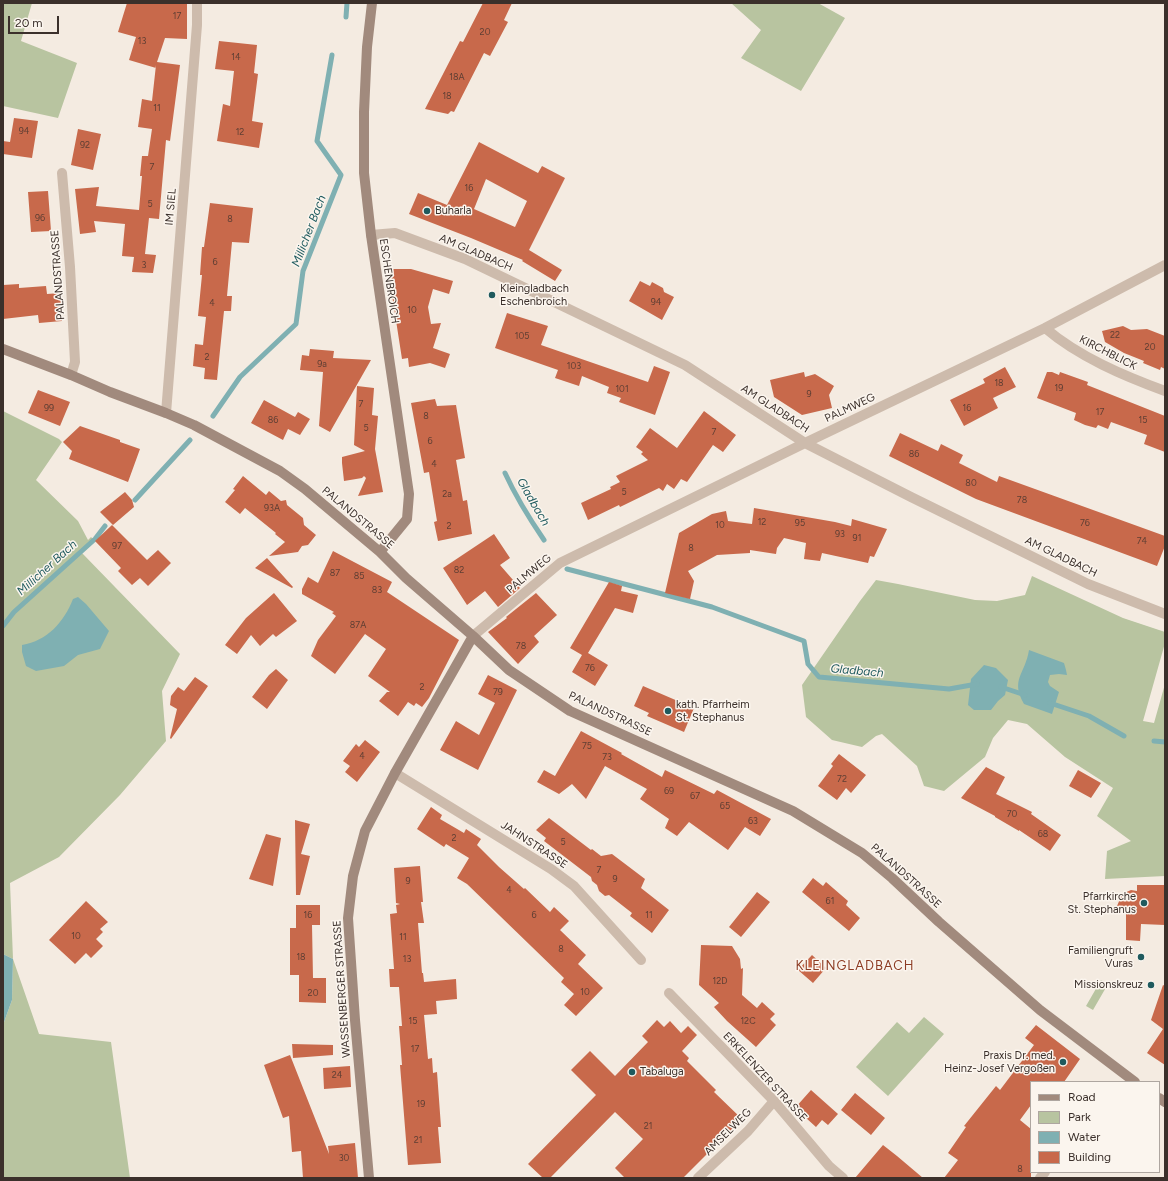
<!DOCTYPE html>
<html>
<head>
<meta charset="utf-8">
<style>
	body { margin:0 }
	#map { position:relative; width:1168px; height:1181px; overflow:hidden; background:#f4ebe1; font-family:Figtree,sans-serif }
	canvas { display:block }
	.frame { position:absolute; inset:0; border:4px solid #3b302b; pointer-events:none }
	.legend { position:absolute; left:1030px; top:1081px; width:130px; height:92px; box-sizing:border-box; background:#fbf5ee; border:1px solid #aea6a0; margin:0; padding:5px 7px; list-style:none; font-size:12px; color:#3b302b }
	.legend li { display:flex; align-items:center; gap:8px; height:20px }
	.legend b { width:20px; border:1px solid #aea6a0 }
	.scale { position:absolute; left:8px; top:16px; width:51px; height:18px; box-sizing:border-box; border:2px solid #3b302b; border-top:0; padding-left:5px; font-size:12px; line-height:14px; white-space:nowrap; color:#3b302b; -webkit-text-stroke:3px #fbf5ee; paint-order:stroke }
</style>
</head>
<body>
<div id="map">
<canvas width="1168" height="1181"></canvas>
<div class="frame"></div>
<ul class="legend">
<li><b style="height:5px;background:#a18a7d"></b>Road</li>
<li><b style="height:11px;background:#b8c4a0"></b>Park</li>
<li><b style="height:11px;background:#7fb0b2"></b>Water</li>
<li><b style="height:11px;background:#c8694b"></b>Building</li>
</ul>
<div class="scale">20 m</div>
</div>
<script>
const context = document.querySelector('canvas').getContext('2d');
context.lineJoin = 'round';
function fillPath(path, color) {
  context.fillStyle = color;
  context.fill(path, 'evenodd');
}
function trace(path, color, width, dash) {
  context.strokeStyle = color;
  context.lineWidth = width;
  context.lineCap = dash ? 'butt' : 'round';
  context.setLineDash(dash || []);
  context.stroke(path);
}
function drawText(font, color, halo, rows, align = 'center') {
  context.font = font + ' Figtree,sans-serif';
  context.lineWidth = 3;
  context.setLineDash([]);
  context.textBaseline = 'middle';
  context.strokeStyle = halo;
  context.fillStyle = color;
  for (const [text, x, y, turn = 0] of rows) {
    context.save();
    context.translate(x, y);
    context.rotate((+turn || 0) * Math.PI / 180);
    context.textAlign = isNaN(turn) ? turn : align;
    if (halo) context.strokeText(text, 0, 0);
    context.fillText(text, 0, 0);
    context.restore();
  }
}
fillPath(new Path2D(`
	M3,3h29l-11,38 56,22 -19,55 -55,-12z
	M731,3h87l27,15 -44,73 -60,-33 20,-28z
	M3,411l56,28 3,3 -26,38 42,41 10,19 3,-3 4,4 -13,12 98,101 -18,37 4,50 -46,54 -61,62 -49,26 3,76 26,75 72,8 19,136h-127v-153l9,-25 1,-41 -10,-5z
	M1032,576l91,42 42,14v11l-22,78 11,2 11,-39v192l-60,3 2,-28 24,-10 -34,-25 16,-28 -48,-31 -38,-33 -19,-4 -15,18 -8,19 -41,34 -20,-5 -7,-20 -35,-32 -6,2 -14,11 -30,-7 -26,-23 -4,-32 58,-84 16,-21 22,4 77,16 22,1 28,-6z
	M1101,980l7,4 -15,26 -7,-4z
	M924,1017l20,17 -56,62 -32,-29 41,-45 12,11z`), '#b8c4a0');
fillPath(new Path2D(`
	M78,597l8,7 23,27 -9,18 -22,6 -14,11 -28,5 -10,-5 -4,-14v-7c25,-4 42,-23 51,-46z
	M1029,650l35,13 2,7 1,5 -8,-1 -9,1 -2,7 2,4 9,6 -7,22 -28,-10c-14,-25 1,-29 5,-54z
	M984,665l12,3 12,12 -3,15 -7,6 -7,9h-17l-6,-5 3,-26z
	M3,954l10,5 -1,41 -9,25z`), '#7fb0b2');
trace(new Path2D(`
	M346,17l1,-14
	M213,416l27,-39 56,-53 7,-53 38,-96 -24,-34 15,-86
	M505,473c11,24 24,45 39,67
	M135,500l55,-60
	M567,569l145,38 92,34 4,23 11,13 130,12 28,-5
	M3,626l11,-14 81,-73 10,-13
	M1001,687l24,8
	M1050,703l39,13 35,20
	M1154,741l11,1`), '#7fb0b2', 5);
fillPath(new Path2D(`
	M127,3h60v36l-22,-1 -8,24 23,3 -10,76 -4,-1 -7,79 -10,-1 -4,36 11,1 -3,18 -21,-1 2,-15 -12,-1 3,-32 -31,-3 2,11 -16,2 -5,-45 24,-2 -3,19 43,4 3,-34h-2l2,-20h6l4,-27 -14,-2 4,-28 10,2 4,-36v3l-27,-8 7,-23 -18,-5z
	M483,3h29l-8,17 4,2 -18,34 -6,-3 -30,59 -3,-1 -3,3 -23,-5 35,-68 3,1z
	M219,41l38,4 -3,28 4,1 -6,47 11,2 -4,25 -42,-7 6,-37 7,2 4,-35 -19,-2z
	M14,118l24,3 -6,37 -29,-4v-13l7,1z
	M78,129l23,5 -8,36 -22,-5z
	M479,142l59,31 4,-7 23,12 -36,72 33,20 -7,11 -33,-20 1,-1 -52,-22 -62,-24 9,-21 29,12zM486,179l41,22 -12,26 -41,-18z
	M48,191l3,40 -20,1 -3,-40z
	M210,203l43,5 -4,35 -17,-1 -5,54h5l-1,15h-7l-7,69 -13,-1 1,-11 -12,-2 2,-22 8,1 3,-28 -8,-1 4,-41h-2l2,-28h2z
	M388,269h23l42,12 -4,13 -16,-5 -5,18 3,17 10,-1 -8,25 17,6 -5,14 -15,-5 -21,4 -1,-9 -6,1z
	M640,281l10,5 2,-4 11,6 1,4 10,5 -12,23 -33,-19z
	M19,284v4l27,-2 1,8 13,-1 2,28 -23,2 -1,-8 -35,4v-34z
	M507,313l41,13 -7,19 107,37 6,-16 16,6 -15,43 -36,-13 2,-4 -14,-5 2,-6 -27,-11 -3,10 -24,-8 3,-8 -63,-22z
	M1123,326l8,4 16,-1 18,7v33l-4,-2 -1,3 -17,-7 1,-2 -20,-8 -19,-11 -3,-11z
	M310,349l24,2 -1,7 38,2 -41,72 -11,-6 4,-54 -23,-2 2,-15 7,1z
	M1005,367l11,20 -23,11 5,10 -34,18 -14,-26 35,-17 -2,-4z
	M804,372l1,5 10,-3 19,12 -5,9 3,13 -30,7 -28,-18 -4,-17z
	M1047,372h5l7,3 1,-3 28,10 -1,3 78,31v36l-21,-8 3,-9 -36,-13 -3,7 -10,-4 -2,3 -11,-3 -11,-5 2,-7 -39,-15z
	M357,386l17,2 -2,27 6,1 -3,33 8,43 -25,4 8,-18 -2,-2 -2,2 -18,3 -2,-18v-6l23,-6 -11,-6z
	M38,390l32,12 -10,24 -32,-13z
	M435,399l2,7 19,-1 9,53 -9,2 7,41 4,-1 5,34 -34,7 -4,-19 3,-1 -8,-49 -5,1 -13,-70z
	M264,400l31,17 3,-5 12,7 -10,16 -12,-6 -5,11 -32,-17z
	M704,411l32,24 -13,17 -10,-7 -26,37 -6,-3 -7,10 -7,-5 -4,7 -4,-3 -39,19 -1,-2 -31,15 -7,-17 30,-14 -1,-2 10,-5 -4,-6 32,-16 -7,-6 2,-2 -7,-5 14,-19 27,20z
	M80,426l40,14v2l20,7 -12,33 -59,-23 3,-8 -9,-9z
	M900,433l38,18 3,-7 22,11 -4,8 38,19 2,-6 166,60v10l-8,20 -181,-67 -87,-43z
	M243,476l23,19 3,-4 12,10 5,-1 1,5 16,13 1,7 12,10 -8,10 -6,1 -4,6 -29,4 16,-14 -10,-8 1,-1 -31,-25 -5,6 -15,-12 10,-12 -2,-1z
	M125,492l7,8 2,7 -21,18 -13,-13z
	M754,508l81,14 16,4 1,-7 35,10 -13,28 -4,-1 -2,7 -46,-10 -2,8 -16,-2 2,-16 -22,-5 -7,10 -1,6 -26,-4v3l-33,2 -29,16 6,10 -4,18 -25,-6 14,-60 33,-19 14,-3 2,10 24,3z
	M112,525l35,35 11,-10 13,13 -23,23 -8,-8 -8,7 -14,-14 3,-3 -26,-27z
	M494,534l16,24 -10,7 20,23 -22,19 -13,-16 -18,14 -24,-37z
	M333,551l59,31 -5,10 72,48 -30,58 -7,9 -6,-4 -2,3 -6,-4 -10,14 -19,-15 8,-9h3l-22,-16 18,-27 -21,-15 -30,40 -24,-18 7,-16 18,-24 -4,-3 2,-1 -32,-18v-5l6,-12 10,6z
	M267,558l26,29 -1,1 -37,-20z
	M609,582l13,4 -1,5 17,4 -5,18 -18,-5 -27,45 20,12 -13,21 -23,-14 10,-17 -12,-7z
	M274,593l23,28 -21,16 -3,-3 -13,12 -9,-11 -14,19 -12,-9 21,-27z
	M536,593l21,22 -23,21 5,6 -21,22 -30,-32 19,-14 -1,-1z
	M276,669l12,11 -21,29 -15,-12 17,-22z
	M488,675l29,15 -39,80 -38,-20 16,-29 23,14 16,-32 -17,-9z
	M195,677l13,9 -37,53 -1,-1 7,-29 -7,-4 1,-9 7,-9 6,4z
	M643,686l51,22 -10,24 -37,-16 2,-3 -15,-7z
	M581,731l41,22 -1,1 41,23 3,-7 49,24 3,-4 54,29 -11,17 -15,-9 -17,23 -39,-28 -12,14 -12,-8 4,-9 -29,-20 7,-10 -42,-23 -19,33 -14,-15 -13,10 -22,-12 7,-12 11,6z
	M365,740l15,12 -23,30 -12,-10 5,-6 -7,-5 13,-17 3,3z
	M839,754l27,21 -15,18 -5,-5 -9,12 -19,-14 15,-20 -2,-2z
	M986,767l19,10 -9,17 36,18 -1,2 30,21 -11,16 -31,-21v1l-24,-14v-1l-34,-18z
	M1078,770l23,13 -10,15 -22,-12z
	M431,807l11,8 -2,4 24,14 2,-4 15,10 -4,6 22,22 25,22 1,-1 25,24 4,-5 15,14 -9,9 26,25 -8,9 25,24 -27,28 -12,-11 10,-11 -13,-12 3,-4 -97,-94 -10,-6 12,-20 -23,-14 -2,3 -27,-18z
	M549,818l42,32 1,-1 9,7 11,-2 33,25 -4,9 28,22 -17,23 -22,-17 2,-3 -23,-18 -4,1 -6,-5 -2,-6 -5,-4 -1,-4 -47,-36 2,-3 -10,-8z
	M295,820l15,4 -9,30 9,2 -10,39h-4z
	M266,834l15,4 -8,48 -24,-7z
	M420,866l3,36h-2l3,21h-6l4,50h1l1,9 32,-3 1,20 -21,2 1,13 -13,1 4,44 4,-1 1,15 4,-1 4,55h-3l3,36 -33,2 -8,-100h2l-3,-39h3l-3,-39h-9l-1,-18h5l-4,-55 7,-1 -1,-8 4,-1 -4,-1 -2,-35z
	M813,878l10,8 3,-4 22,19 -2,4 14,13 -11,13 -47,-39z
	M1137,885h28v40l-24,-1 -1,17 -14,-1v-32l-11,3 7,-17 9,-4 6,1z
	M757,892l13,10 -29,35 -12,-10z
	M86,901l22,21 -8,7 3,3 -7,7 7,7 -12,12 -5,-5 -11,11 -26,-24z
	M296,905h24v20h-8l1,53h13v25l-27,-1v-27h-9v-47h6z
	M701,945l31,1 8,13 1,10 2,-1 -1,27 15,13 5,-6 13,12 -5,5 6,6 -20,22 -29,-26 -13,-14 5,-4 -20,-18z
	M812,955l14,13 -13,15 -15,-13z
	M1163,985l2,1v79l-18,-12 16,-24 -12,-9z
	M657,1020l7,7 6,-6 11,12 7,-7 9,9 -15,16 7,7 -2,3 29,29 -2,2 28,27 -59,59h-58l-10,-10 28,-29 -28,-27 -65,66h-7l-15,-14 68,-69 -25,-25 19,-19 25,25 33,-34 -6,-6z
	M1036,1025l44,34 -16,23h-33v23l-11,15 11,9v49h-87l14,-18 -10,-7 18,-26 -2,-1 32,-40 4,4 34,-45 -9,-7z
	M292,1044l41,1v10l-40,3z
	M290,1055l39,99 -1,-8 27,-3 3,35h-55l-2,-27 -9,1 -3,-36 -6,2 -19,-53z
	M350,1066l1,21 -27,2 -1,-21z
	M811,1090l27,24 -10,11 -6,-5 -6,7 -21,-19z
	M855,1093l30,25 -14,17 -30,-25z
	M883,1145l14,11 26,22h-68z`), '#c8694b');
trace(new Path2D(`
	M62,173l8,94 5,95 -4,13
	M371,235l24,-2 70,26 220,106 120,78 106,54 177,87 77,30
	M1045,328c34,29 79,48 120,63
	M166,413l31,-388v-22
	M473,636l87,-73 245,-120 240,-115 120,-63
	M395,773l156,96 23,17 67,74
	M669,993l105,108 55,65 14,12
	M698,1178l50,-47 26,-30
	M1040,1178l5,-6`), '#cdbbac', 10);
trace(new Path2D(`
	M372,3l-5,44 -3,65v61l7,62 38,259 -2,25 -27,33
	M3,349l68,26 39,17 56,21 28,12 86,46 25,18 75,63 26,26 67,58 36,34 61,41 223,100 69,42 30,25 47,44 101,88 95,72
	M1159,1098l6,4
	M369,1178l-14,-158 -7,-102 5,-42 12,-45 30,-58 78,-137`), '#a18a7d', 10);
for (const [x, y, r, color] of [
	[427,211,4,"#1f5a5e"],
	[492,295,4,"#1f5a5e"],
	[668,711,4,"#1f5a5e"],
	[1144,903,4,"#1f5a5e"],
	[1141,957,4,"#1f5a5e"],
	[1151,985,4,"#1f5a5e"],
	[1063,1062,4,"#1f5a5e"],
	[632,1072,4,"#1f5a5e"]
]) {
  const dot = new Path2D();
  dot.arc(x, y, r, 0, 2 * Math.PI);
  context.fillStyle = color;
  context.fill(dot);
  trace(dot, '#fbf5ee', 1.5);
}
drawText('9px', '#5e3e33', null, [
	["17",177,16],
	["20",485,32],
	["13",142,41],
	["14",236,57],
	["18A",457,77],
	["18",447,96],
	["11",157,108],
	["94",24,131],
	["12",240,132],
	["92",85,145],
	["7",152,167],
	["16",469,188],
	["5",150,204],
	["96",40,218],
	["8",230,219],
	["6",215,262],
	["3",144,265],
	["94",656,302],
	["4",212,303],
	["10",412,310],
	["22",1115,335],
	["105",522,336],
	["20",1150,347],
	["2",207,357],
	["9a",322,364],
	["103",574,366],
	["18",999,383],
	["19",1059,388],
	["101",622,389],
	["9",809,394],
	["7",361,404],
	["99",49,408],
	["16",967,408],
	["17",1100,412],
	["8",426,416],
	["86",273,420],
	["15",1143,420],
	["5",366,428],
	["7",714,432],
	["6",430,441],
	["86",914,454],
	["4",434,464],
	["80",971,483],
	["5",624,492],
	["2a",447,494],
	["78",1022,500],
	["93A",272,508],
	["12",762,522],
	["95",800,523],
	["76",1085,523],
	["10",720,525],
	["2",449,526],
	["93",840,534],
	["91",857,538],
	["74",1142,541],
	["97",117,546],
	["8",691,548],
	["82",459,570],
	["87",335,573],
	["85",359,576],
	["83",377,590],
	["87A",358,625],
	["78",521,646],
	["76",590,668],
	["2",422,687],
	["79",498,692],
	["75",587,746],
	["4",362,756],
	["73",607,757],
	["72",842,779],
	["69",669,791],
	["67",695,796],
	["65",725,806],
	["70",1012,814],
	["63",753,821],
	["68",1043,834],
	["2",454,838],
	["5",563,842],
	["7",599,870],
	["9",615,879],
	["9",408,881],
	["4",509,890],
	["61",830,901],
	["16",308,915],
	["6",534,915],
	["11",649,915],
	["10",76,936],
	["11",403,937],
	["8",561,949],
	["18",301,957],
	["13",407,959],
	["12D",720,981],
	["10",585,992],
	["20",313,993],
	["15",413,1021],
	["12C",748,1021],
	["17",415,1049],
	["24",337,1075],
	["19",421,1104],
	["21",648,1126],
	["21",418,1140],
	["30",344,1158],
	["8",1020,1169]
]);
drawText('11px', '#3b302b', '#fbf5ee', [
	["IM SIEL",171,207,-85],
	["AM GLADBACH",476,253,23],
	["PALANDSTRASSE",58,275,-94],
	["ESCHENBROICH",389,281,82],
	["KIRCHBLICK",1108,353,27],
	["PALMWEG",850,408,-25],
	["AM GLADBACH",775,409,33],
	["PALANDSTRASSE",358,518,40],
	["AM GLADBACH",1061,557,26],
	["PALMWEG",529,574,-40],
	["PALANDSTRASSE",610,714,25],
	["JAHNSTRASSE",534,845,33],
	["PALANDSTRASSE",906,876,42],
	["WASSENBERGER STRASSE",342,989,-94],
	["ERKELENZER STRASSE",765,1077,47],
	["AMSELWEG",728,1132,-45]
]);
drawText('11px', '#3b302b', '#fbf5ee', [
	["Buharla",435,211],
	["Kleingladbach",500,289],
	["Eschenbroich",500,302],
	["kath. Pfarrheim",676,705],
	["St. Stephanus",676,718],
	["Pfarrkirche",1136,897,"right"],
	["St. Stephanus",1136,910,"right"],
	["Familiengruft",1133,951,"right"],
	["Vuras",1133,964,"right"],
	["Missionskreuz",1143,985,"right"],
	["Praxis Dr. med.",1055,1056,"right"],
	["Heinz-Josef Vergoßen",1055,1069,"right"],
	["Tabaluga",640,1072]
], 'left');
drawText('italic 12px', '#1f5a5e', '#fbf5ee', [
	["Millicher Bach",309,231,-69],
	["Gladbach",533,502,60],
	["Millicher Bach",47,568,-42],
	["Gladbach",857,671,5]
]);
context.letterSpacing = '1px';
drawText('13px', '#8c3b22', '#fbf5ee', [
	["KLEINGLADBACH",855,966]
]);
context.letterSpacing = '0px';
</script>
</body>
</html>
